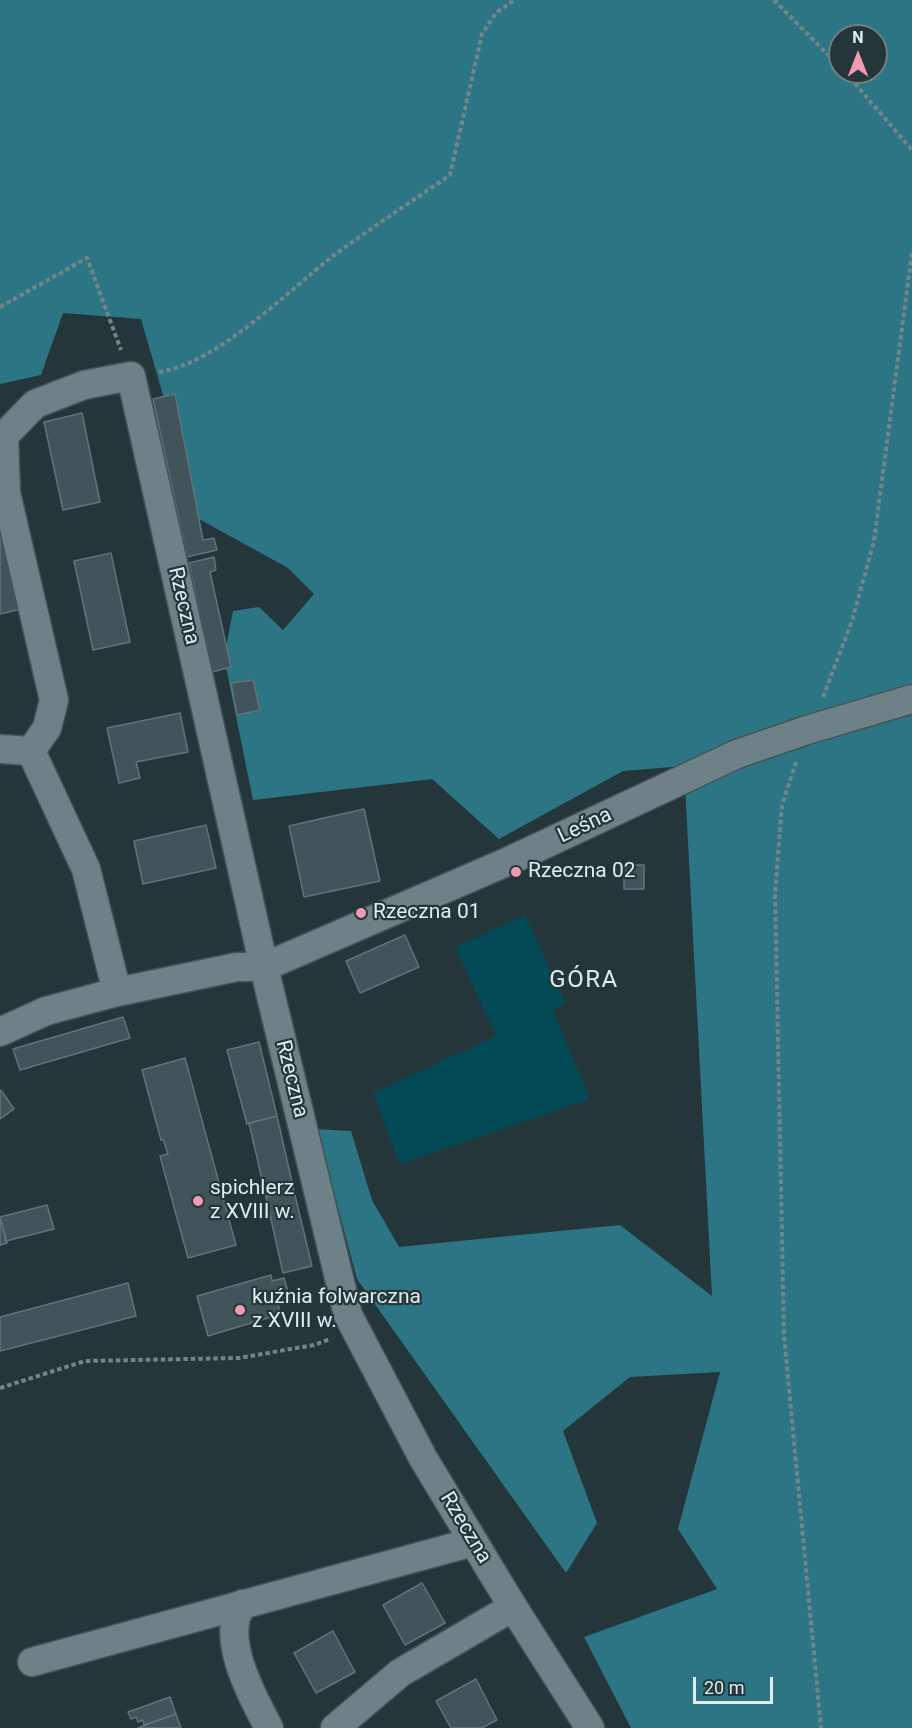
<!DOCTYPE html>
<html>
<head>
<meta charset="utf-8">
<style>
	body { margin:0 }
	#map { position:relative; width:912px; height:1728px; overflow:hidden; background:#24363a; font-family:Roboto,sans-serif }
	canvas { display:block }
	.north { position:absolute; left:828px; top:24px; width:60px; height:60px; box-sizing:border-box; background:#24363a; border:2px solid #707f82; border-radius:50%; rotate:0deg; font-size:16px; font-weight:700; line-height:24px; text-align:center; color:#e1ecee }
	.north::after { content:''; display:block; margin:auto; width:21px; height:27px; background:#f29ab0; clip-path:polygon(50% 0,100% 100%,50% 72%,0 100%) }
	.scale { position:absolute; left:693px; top:1677px; width:80px; height:27px; box-sizing:border-box; border:3px solid #e1ecee; border-top:0; padding-left:8px; font-size:18px; line-height:21px; white-space:nowrap; color:#e1ecee; -webkit-text-stroke:4px #24363a; paint-order:stroke }
</style>
</head>
<body>
<div id="map">
<canvas width="912" height="1728"></canvas>
<div class="north">N</div>
<div class="scale">20 m</div>
</div>
<script>
const context = document.querySelector('canvas').getContext('2d');
context.lineJoin = 'round';
function fillPath(path, color) {
  context.fillStyle = color;
  context.fill(path, 'evenodd');
}
function trace(path, color, width, dash) {
  context.strokeStyle = color;
  context.lineWidth = width;
  context.lineCap = dash ? 'butt' : 'round';
  context.setLineDash(dash || []);
  context.stroke(path);
}
function drawText(font, color, halo, rows, align = 'center') {
  context.font = font + ' Roboto,sans-serif';
  context.lineWidth = 4.5;
  context.setLineDash([]);
  context.textBaseline = 'middle';
  context.strokeStyle = halo;
  context.fillStyle = color;
  for (const [text, x, y, turn = 0] of rows) {
    context.save();
    context.translate(x, y);
    context.rotate((+turn || 0) * Math.PI / 180);
    context.textAlign = isNaN(turn) ? turn : align;
    if (halo) context.strokeText(text, 0, 0);
    context.fillText(text, 0, 0);
    context.restore();
  }
}
fillPath(new Path2D(`
	M525,915l41,88 -13,7 37,89 -190,65 -27,-71 123,-57 -41,-89z`), '#024a56');
fillPath(new Path2D(`
	M0,0h912v1728h-281l-47,-91 133,-48 -39,-60 42,-157 -90,5 -67,54 34,92 -31,50 -209,-294 -40,-150 34,2 21,69 27,47 221,-22 92,71 -28,-530 -61,5 -124,68 -67,-60 -179,21 -29,-143 9,-46 26,-4 24,23 31,-36 -26,-26 -89,-49 -58,-200 -78,-6 -22,62 -41,9zM840,36h36v36h-36z`), '#2c7584');
const building = new Path2D(`
	M175,394l28,146 11,-2 3,12 -30,7 -34,-158z
	M82,413l18,89 -37,8 -19,-88z
	M0,509l21,100 -21,5z
	M111,553l19,89 -37,8 -19,-89z
	M214,557l2,13 -6,2 21,95 -19,5 -23,-109z
	M253,680l7,30 -23,5 -6,-32z
	M180,713l8,39 -52,10 4,16 -21,5 -12,-55z
	M364,809l16,72 -76,16 -15,-71z
	M206,825l10,43 -73,16 -9,-43z
	M624,865h20v24h-20z
	M405,935l14,32 -59,26 -14,-32z
	M123,1017l7,21 -110,32 -7,-21z
	M259,1042l18,74 -30,8 -20,-74z
	M185,1058l51,187 -48,13 -28,-102 8,-2 -5,-15 -2,1 -19,-70z
	M1,1090l13,19 -14,10v-28z
	M277,1116l17,75 -28,6 -17,-74z
	M294,1191l18,75 -29,7 -17,-76z
	M47,1205l7,24 -48,12 -6,-24z
	M0,1217l7,26 -7,2z
	M271,1275l1,6 12,-3 7,24 -13,3 3,9 -73,22 -11,-40z
	M128,1283l8,33 -136,35v-34z
	M422,1583l23,40 -40,22 -22,-40z
	M333,1631l22,41 -39,21 -22,-40z
	M476,1679l21,41 -15,8h-31l-15,-27z
	M170,1697l6,17 -32,11 -1,-5 -5,2 -2,-5 -5,2 -3,-7z
	M176,1714l5,14h-43z`);
fillPath(building, '#415459');
trace(building, '#607479', 1.5);
const minor = new Path2D(`
	M0,749l31,2 55,118 31,123 120,-25h27l245,-106 228,-107 70,-24 105,-31
	M31,751l16,-23 7,-28 -48,-207 -2,-57 31,-32 49,-19 47,-9 133,591 84,348 75,143 90,149 77,121
	M0,1032l46,-21 71,-19
	M243,1604c-25,31 10,94 26,124
	M32,1662l441,-120
	M335,1728l65,-55 113,-66`);
trace(minor, '#435457', 31);
trace(new Path2D(`
	M774,0l66,67
	M845,72l67,78
	M0,307l87,-49 34,92
	M159,372c57,-8 128,-80 174,-116 38,-28 78,-54 117,-81l32,-141 14,-21 18,-13
	M823,697l29,-76 22,-80 38,-289
	M796,762l-14,43 -7,88 9,443 37,392
	M0,1388l85,-27 154,-3 75,-13 16,-6`), '#758487', 4, [4.5, 3]);
trace(minor, '#6d8186', 28);
for (const [x, y, r, color] of [
	[516,872,6,"#f29ab0"],
	[361,913,6,"#f29ab0"],
	[198,1201,6,"#f29ab0"],
	[240,1310,6,"#f29ab0"]
]) {
  const dot = new Path2D();
  dot.arc(x, y, r, 0, 2 * Math.PI);
  context.fillStyle = color;
  context.fill(dot);
  trace(dot, '#24363a', 2);
}
drawText('21px', '#e1ecee', '#24363a', [
	["Rzeczna",183,606,77],
	["Leśna",585,826,-25],
	["Rzeczna",291,1079,76],
	["Rzeczna",465,1528,59]
]);
drawText('21px', '#e1ecee', '#24363a', [
	["Rzeczna 02",528,872],
	["Rzeczna 01",373,913],
	["spichlerz",210,1189],
	["z XVIII w.",210,1213],
	["kuźnia folwarczna",252,1298],
	["z XVIII w.",252,1322]
], 'left');
context.letterSpacing = '1.5px';
drawText('24px', '#e1ecee', '#24363a', [
	["GÓRA",584,981]
]);
context.letterSpacing = '0px';
</script>
</body>
</html>
